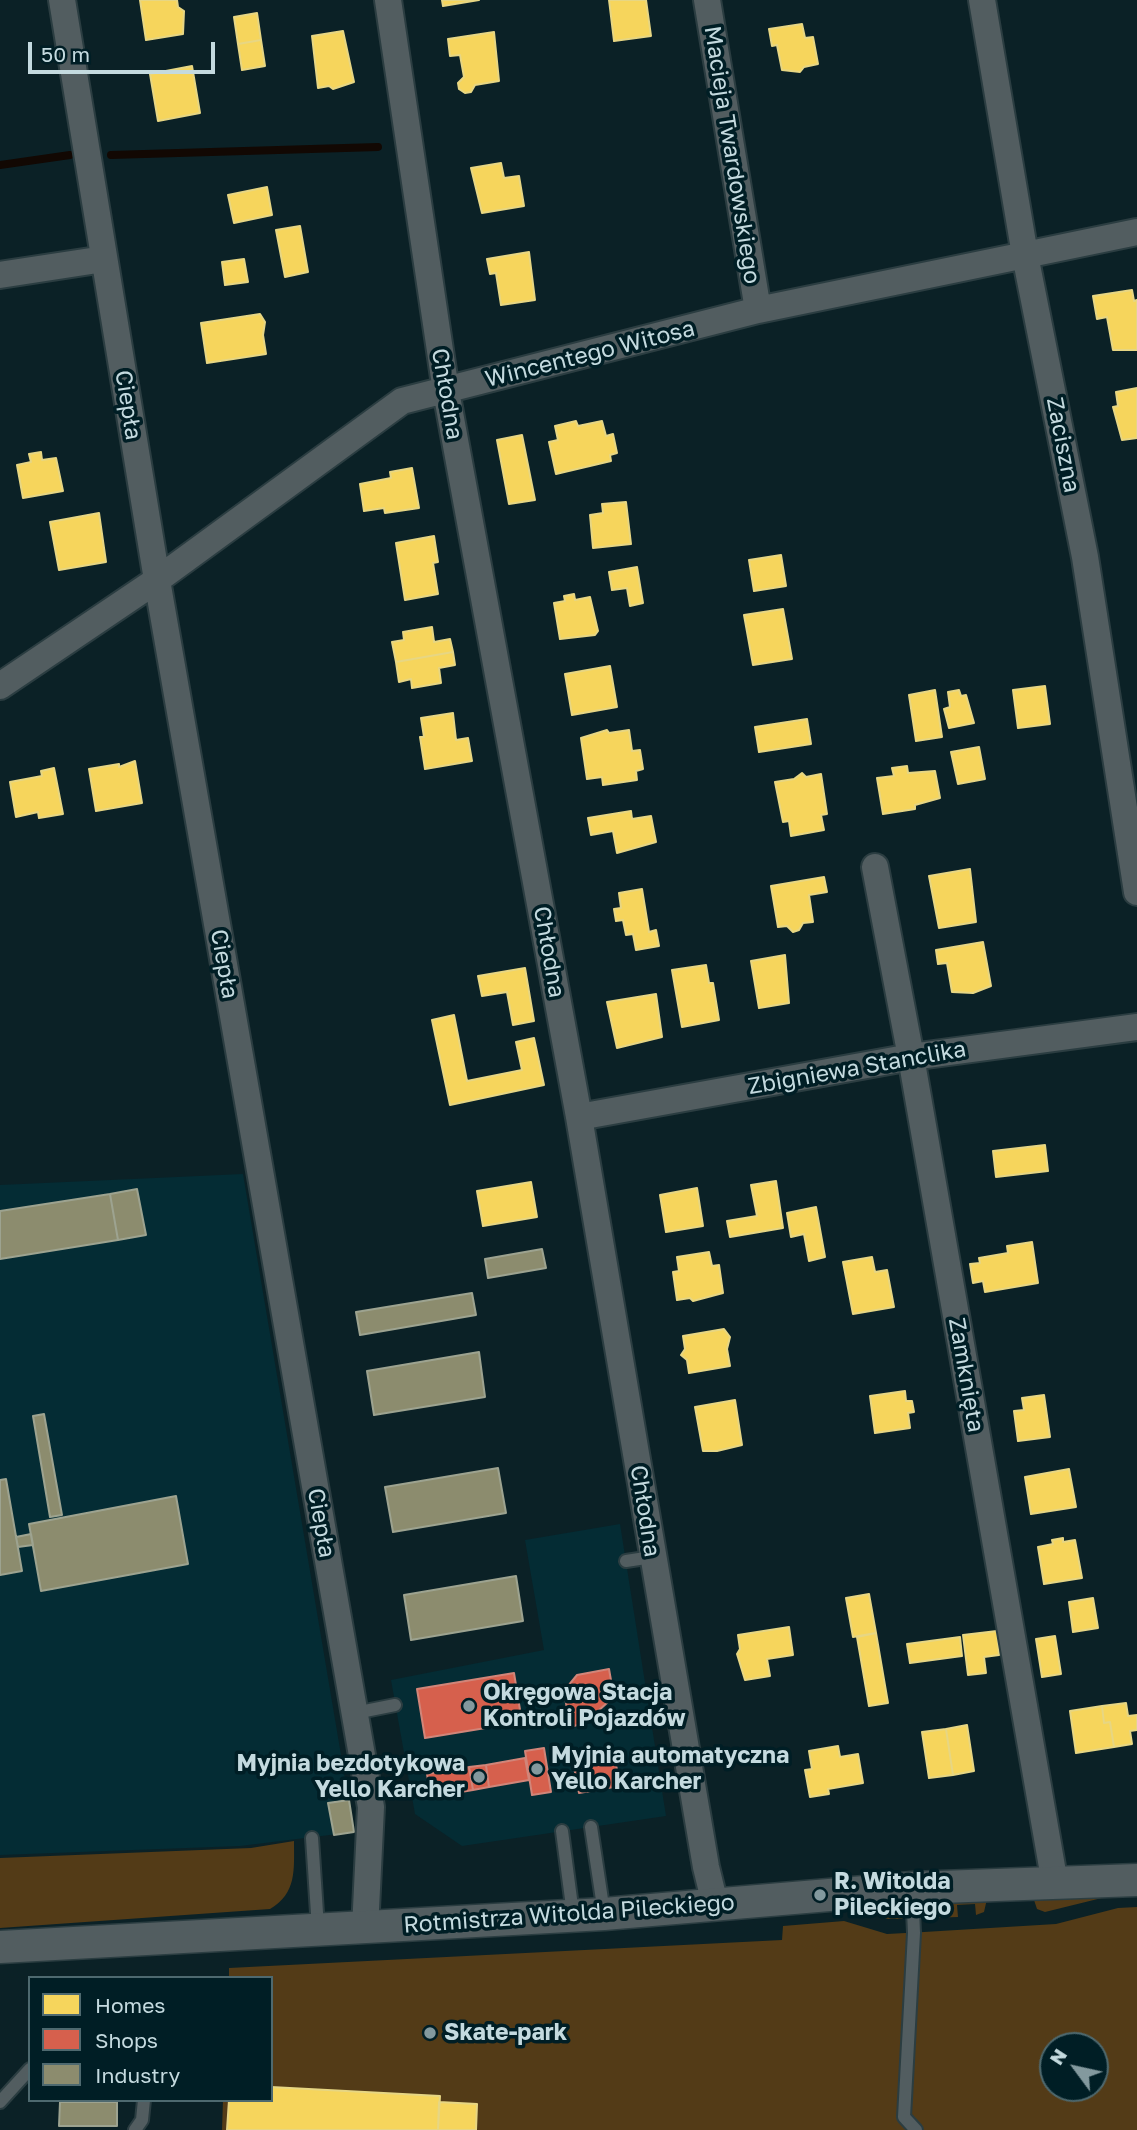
<!DOCTYPE html>
<html>
<head>
<meta charset="utf-8">
<style>
	body { margin:0 }
	#map { position:relative; width:1137px; height:2130px; overflow:hidden; background:#0b2126; font-family:"Golos Text",sans-serif }
	canvas { display:block }
	.legend { position:absolute; left:28px; top:1976px; width:245px; height:126px; box-sizing:border-box; background:#001e25; border:2px solid #4e696f; margin:0; padding:9px 12px; list-style:none; font-size:21px; color:#c4dadf }
	.legend li { display:flex; align-items:center; gap:14px; height:35px }
	.legend b { width:35px; border:2px solid #4e696f }
	.north { position:absolute; left:1039px; top:2032px; width:70px; height:70px; box-sizing:border-box; background:#001e25; border:2px solid #4e696f; border-radius:50%; rotate:303deg; font-size:19px; font-weight:700; line-height:28px; text-align:center; color:#c4dadf }
	.north::after { content:''; display:block; margin:auto; width:24px; height:32px; background:#83999e; clip-path:polygon(50% 0,100% 100%,50% 72%,0 100%) }
	.scale { position:absolute; left:28px; top:42px; width:187px; height:32px; box-sizing:border-box; border:4px solid #c4dadf; border-top:0; padding-left:9px; font-size:21px; line-height:24px; white-space:nowrap; color:#c4dadf; -webkit-text-stroke:5px #001e25; paint-order:stroke }
</style>
</head>
<body>
<div id="map">
<canvas width="1137" height="2130"></canvas>
<ul class="legend">
<li><b style="height:19px;background:#f6d55c"></b>Homes</li>
<li><b style="height:19px;background:#d6604d"></b>Shops</li>
<li><b style="height:19px;background:#8c8c6e"></b>Industry</li>
</ul>
<div class="north">N</div>
<div class="scale">50 m</div>
</div>
<script>
const context = document.querySelector('canvas').getContext('2d');
context.lineJoin = 'round';
function fillPath(path, color) {
  context.fillStyle = color;
  context.fill(path, 'evenodd');
}
function trace(path, color, width, dash) {
  context.strokeStyle = color;
  context.lineWidth = width;
  context.lineCap = dash ? 'butt' : 'round';
  context.setLineDash(dash || []);
  context.stroke(path);
}
function drawText(font, color, halo, rows, align = 'center') {
  context.font = font + ' "Golos Text",sans-serif';
  context.lineWidth = 7;
  context.setLineDash([]);
  context.textBaseline = 'middle';
  context.strokeStyle = halo;
  context.fillStyle = color;
  for (const [text, x, y, turn = 0] of rows) {
    context.save();
    context.translate(x, y);
    context.rotate((+turn || 0) * Math.PI / 180);
    context.textAlign = isNaN(turn) ? turn : align;
    if (halo) context.strokeText(text, 0, 0);
    context.fillText(text, 0, 0);
    context.restore();
  }
}
fillPath(new Path2D(`
	M243,1174l111,658 -114,14 -240,9v-670z
	M620,1524l46,292 -204,30 -47,-32 -24,-134 153,-30 -19,-110z`), '#042c34');
fillPath(new Path2D(`
	M294,1841c0,29 3,52 -24,68l-270,19v-70l251,-10z
	M1114,1895l-69,17 -8,-3 -4,-12z
	M987,1899l-3,13 -8,3 -1,-11 -18,1 1,12 -28,1c12,-22 35,-18 57,-19z
	M887,1904l10,6 6,9h-15l-43,-13z
	M1137,1907v223h-915l1,-30h48v-122h-42v-10l553,-28 1,-14 61,-5 43,13 37,-2 132,-8 62,-16zM1053,2046h42v42h-42z`), '#533b17');
const homes = new Path2D(`
	M140,0h37l1,7 6,4 -1,23 -37,6z
	M442,0h37l-36,6z
	M609,0h37l5,36 -37,5z
	M257,13l4,27 -23,4 -4,-27z
	M802,24l3,14 8,-1 5,27 -14,3 -4,5 -18,-2 -5,-25 -5,1 -3,-17z
	M343,31l11,51 -21,7 -4,-3 -11,2 -6,-52z
	M494,32l5,49 -24,4 -4,7 -6,1 -6,-4 -1,-6 6,-6 -4,-22 -10,1 -2,-17z
	M261,40l4,26 -23,4 -4,-26z
	M192,66l8,47 -42,8 -8,-47z
	M501,163l3,15 15,-2 5,30 -42,7 -11,-45z
	M267,187l5,28 -38,8 -6,-28z
	M300,226l8,46 -23,5 -9,-47z
	M529,252l6,48 -34,5 -5,-32 -6,1 -3,-15z
	M244,259l4,23 -23,3 -3,-23z
	M1132,290l2,11 3,-1v50h-24l-6,-33 -10,2 -4,-23z
	M260,314l5,8 -2,13 3,19 -59,9 -6,-40z
	M1137,388v50l-15,2 -9,-33 5,-1 -2,-14z
	M576,421l2,5 24,-5 4,15 7,-2 4,19 -7,2 1,6 -55,13 -7,-32 9,-2 -3,-14z
	M522,435l13,65 -26,4 -12,-64z
	M41,452l1,8 14,-2 7,33 -40,7 -6,-33 14,-3 -2,-8z
	M412,468l7,40 -34,5 -1,-5 -20,3 -4,-27 31,-6 -1,-6z
	M626,502l5,42 -38,4 -3,-33 13,-2 -1,-9z
	M99,513l7,49 -47,8 -9,-48z
	M434,536l4,26 -5,1 5,31 -33,6 -9,-57z
	M781,555l5,31 -32,5 -5,-31z
	M637,567l6,36 -13,3 -3,-18 -15,2 -3,-18z
	M574,594l1,6 15,-3 8,34 -3,4 -35,4 -6,-36 11,-2 -1,-5z
	M783,609l9,50 -39,6 -9,-50z
	M432,627l2,15 16,-3 3,13 -57,10 -4,-20 12,-2 -1,-8z
	M453,652l2,13 -16,3 2,15 -29,5 -1,-9 -12,3 -3,-20z
	M610,666l7,41 -45,8 -7,-41z
	M1045,686l5,38 -32,4 -5,-38z
	M935,690l7,47 -26,4 -7,-46z
	M959,690l2,6 5,-1 8,28 -25,5 -5,-19 6,-2 -2,-15z
	M453,713l3,27 12,-2 4,23 -47,8 -5,-32h4l-3,-19z
	M807,719l4,25 -52,8 -4,-25z
	M607,730l2,3 20,-3 3,21 8,-1 3,19 -7,2 1,9 -34,5 -1,-8 -15,2 -6,-41z
	M979,747l6,32 -27,5 -7,-32z
	M135,761l7,42 -46,8 -7,-42 30,-5v3z
	M907,766l1,7 27,-2 5,27 -25,7v4l-32,5 -6,-36 17,-2 -2,-8z
	M54,768l9,46 -24,4 -1,-6 -22,5 -6,-35 32,-6 -1,-5z
	M802,773l4,4 15,-3 6,40 -6,1 3,15 -33,6 -2,-15 -6,1 -8,-40 19,-3z
	M631,811l1,8 19,-3 5,26 -39,11 -4,-22 -22,4 -3,-17z
	M970,869l6,53 -37,6 -10,-52z
	M824,877l3,15 -18,3 4,27 -10,1 -4,7 -6,2 -6,-6 -9,1 -7,-41z
	M642,889l7,43 7,-2 3,16 -23,4 -3,-16 -7,1 -3,-15 -7,1 -2,-12 7,-1 -2,-15z
	M983,942l8,44 -18,7 -21,-1 -5,-29 -9,1 -2,-14z
	M785,955l4,48 -30,5 -8,-47z
	M706,965l3,18h4l6,37 -37,7 -10,-57z
	M525,968l9,53 -21,4 -6,-33 -25,4 -4,-20z
	M656,994l6,43 -45,11 -10,-46z
	M454,1015l13,66 55,-11 -6,-28 18,-4 10,47 -94,20 -18,-85z
	M1045,1145l3,26 -52,6 -3,-26z
	M776,1181l7,47 -53,9 -3,-16 30,-5 -6,-31z
	M531,1182l6,35 -54,9 -6,-35z
	M697,1188l6,38 -37,6 -6,-37z
	M816,1207l9,50 -16,4 -5,-27 -13,3 -4,-24z
	M1032,1242l6,41 -53,9 -2,-11 -10,2 -3,-19 10,-1 -1,-5 29,-5 -1,-7z
	M709,1252l3,14 7,-1 4,28 -30,8 -3,-3 -13,2 -4,-28 6,-1 -2,-14z
	M872,1257l3,15 12,-2 7,37 -41,7 -10,-52z
	M724,1329l6,8 -3,12 3,17 -41,7 -2,-13 -6,-5 4,-6 -2,-13z
	M905,1391l1,10h6l2,11 -6,1 2,15 -35,5 -5,-37z
	M1044,1395l6,42 -32,4 -4,-30 10,-1 -2,-12z
	M735,1400l7,45 -25,6h-14l-8,-44z
	M1069,1469l7,38 -45,7 -6,-37z
	M1063,1538v4l12,-2 7,38 -38,6 -6,-37 15,-3 -1,-4z
	M869,1594l7,39 -23,4 -7,-39z
	M1093,1598l5,30 -25,4 -4,-30z
	M789,1627l4,28 -26,4 3,17 -25,4 -8,-26 3,-5 -2,-14z
	M997,1631l2,24 -15,2 2,16 -18,2 -5,-40z
	M876,1633l12,70 -19,3 -12,-69z
	M1055,1636l6,38 -19,3 -6,-38z
	M960,1637l2,19 -52,7 -3,-19z
	M1126,1703l2,13 9,-1v15l-7,1 2,13 -18,3 -4,-25 -6,1 -2,-17z
	M1102,1706l2,17 6,-1 4,25 -38,6 -6,-42z
	M967,1725l7,46 -21,4 -7,-46z
	M946,1729l7,46 -24,3 -7,-46z
	M838,1746l2,11 18,-3 5,29 -35,6 1,5 -19,3 -5,-27 7,-1 -3,-18z
	M271,2087l169,9 -2,34h-211l2,-30h42z
	M439,2102l38,2 -1,26h-38z`);
fillPath(homes, '#f6d55c');
trace(homes, '#e7d683', 2);
const shops = new Path2D(`
	M609,1669l3,17 -4,16 -23,21 -15,4 -6,-36 13,-16z
	M514,1673l8,49 -97,16 -8,-49z
	M544,1748l7,44 -19,3 -7,-44z
	M614,1754l6,32 -41,7 -6,-31z
	M525,1758l4,22 -40,7 -3,-22z
	M486,1765l3,22 -16,3 -4,-23z
	M469,1767l4,23 -42,7 -4,-23z`);
fillPath(shops, '#d6604d');
trace(shops, '#d18579', 2);
const industry = new Path2D(`
	M137,1189l9,46 -28,5 -8,-46z
	M110,1194l8,46 -118,19v-48z
	M542,1249l4,19 -58,10 -3,-19z
	M472,1293l4,22 -116,20 -4,-23z
	M479,1352l6,45 -111,18 -7,-44z
	M44,1414l18,101 -12,2 -17,-101z
	M498,1468l8,45 -113,19 -8,-45z
	M6,1479l16,92 -22,4v-95z
	M176,1496l12,68 -147,27 -12,-67z
	M31,1534l2,11 -15,2 -2,-10z
	M516,1576l7,45 -112,19 -7,-45z
	M349,1800l5,32 -20,3 -6,-32z
	M60,2100h57v2z
	M60,2102h57v24h-58z`);
fillPath(industry, '#8c8c6e');
trace(industry, '#9da390', 2);
trace(new Path2D(`
	M111,155l267,-8
	M0,165l70,-10`), '#120803', 8);
const service = new Path2D(`
	M626,1561l26,-4
	M355,1713l40,-8
	M591,1827l13,86
	M562,1831l11,83
	M312,1838l6,90
	M912,1888l2,45 -10,184 12,13
	M0,2102l30,-33
	M135,2130l7,-10 2,-20`);
const minor = new Path2D(`
	M62,0l95,580 214,1227 -6,122
	M388,0l58,391 133,726 127,750 9,37
	M707,0l51,310
	M982,0l43,255 60,302 52,335
	M0,275l104,-16
	M0,686l157,-106 245,-179 356,-91 379,-78
	M875,867l36,190 144,827
	M579,1117l332,-60 226,-30`);
const tertiary = new Path2D(`
	M0,1947l604,-33 308,-26 225,-8`);
trace(service, '#2b3d41', 16);
trace(minor, '#2b3d41', 30);
trace(tertiary, '#2b3d41', 35);
trace(service, '#525d60', 12);
trace(minor, '#525d60', 26);
trace(tertiary, '#525d60', 32);
for (const [x, y, r, color] of [
	[469,1706,7,"#83999e"],
	[537,1769,7,"#83999e"],
	[479,1777,7,"#83999e"],
	[820,1895,7,"#83999e"],
	[430,2033,7,"#83999e"]
]) {
  const dot = new Path2D();
  dot.arc(x, y, r, 0, 2 * Math.PI);
  context.fillStyle = color;
  context.fill(dot);
  trace(dot, '#001e25', 2.5);
}
drawText('23px', '#c4dadf', '#001e25', [
	["Macieja Twardowskiego",732,155,81],
	["Wincentego Witosa",590,354,-14],
	["Chłodna",447,394,80],
	["Ciepła",128,405,81],
	["Zaciszna",1063,445,79],
	["Chłodna",549,952,80],
	["Ciepła",224,964,80],
	["Zbigniewa Stanclika",857,1068,-10],
	["Zamknięta",966,1375,80],
	["Chłodna",645,1511,81],
	["Ciepła",321,1523,80],
	["Rotmistrza Witolda Pileckiego",569,1914,-4]
]);
drawText('bold 23px', '#c4dadf', '#001e25', [
	["Okręgowa Stacja",483,1693],
	["Kontroli Pojazdów",483,1719],
	["Myjnia automatyczna",551,1756],
	["Yello Karcher",551,1782],
	["Myjnia bezdotykowa",465,1764,"right"],
	["Yello Karcher",465,1790,"right"],
	["R. Witolda",834,1882],
	["Pileckiego",834,1908],
	["Skate-park",444,2033]
], 'left');
</script>
</body>
</html>
